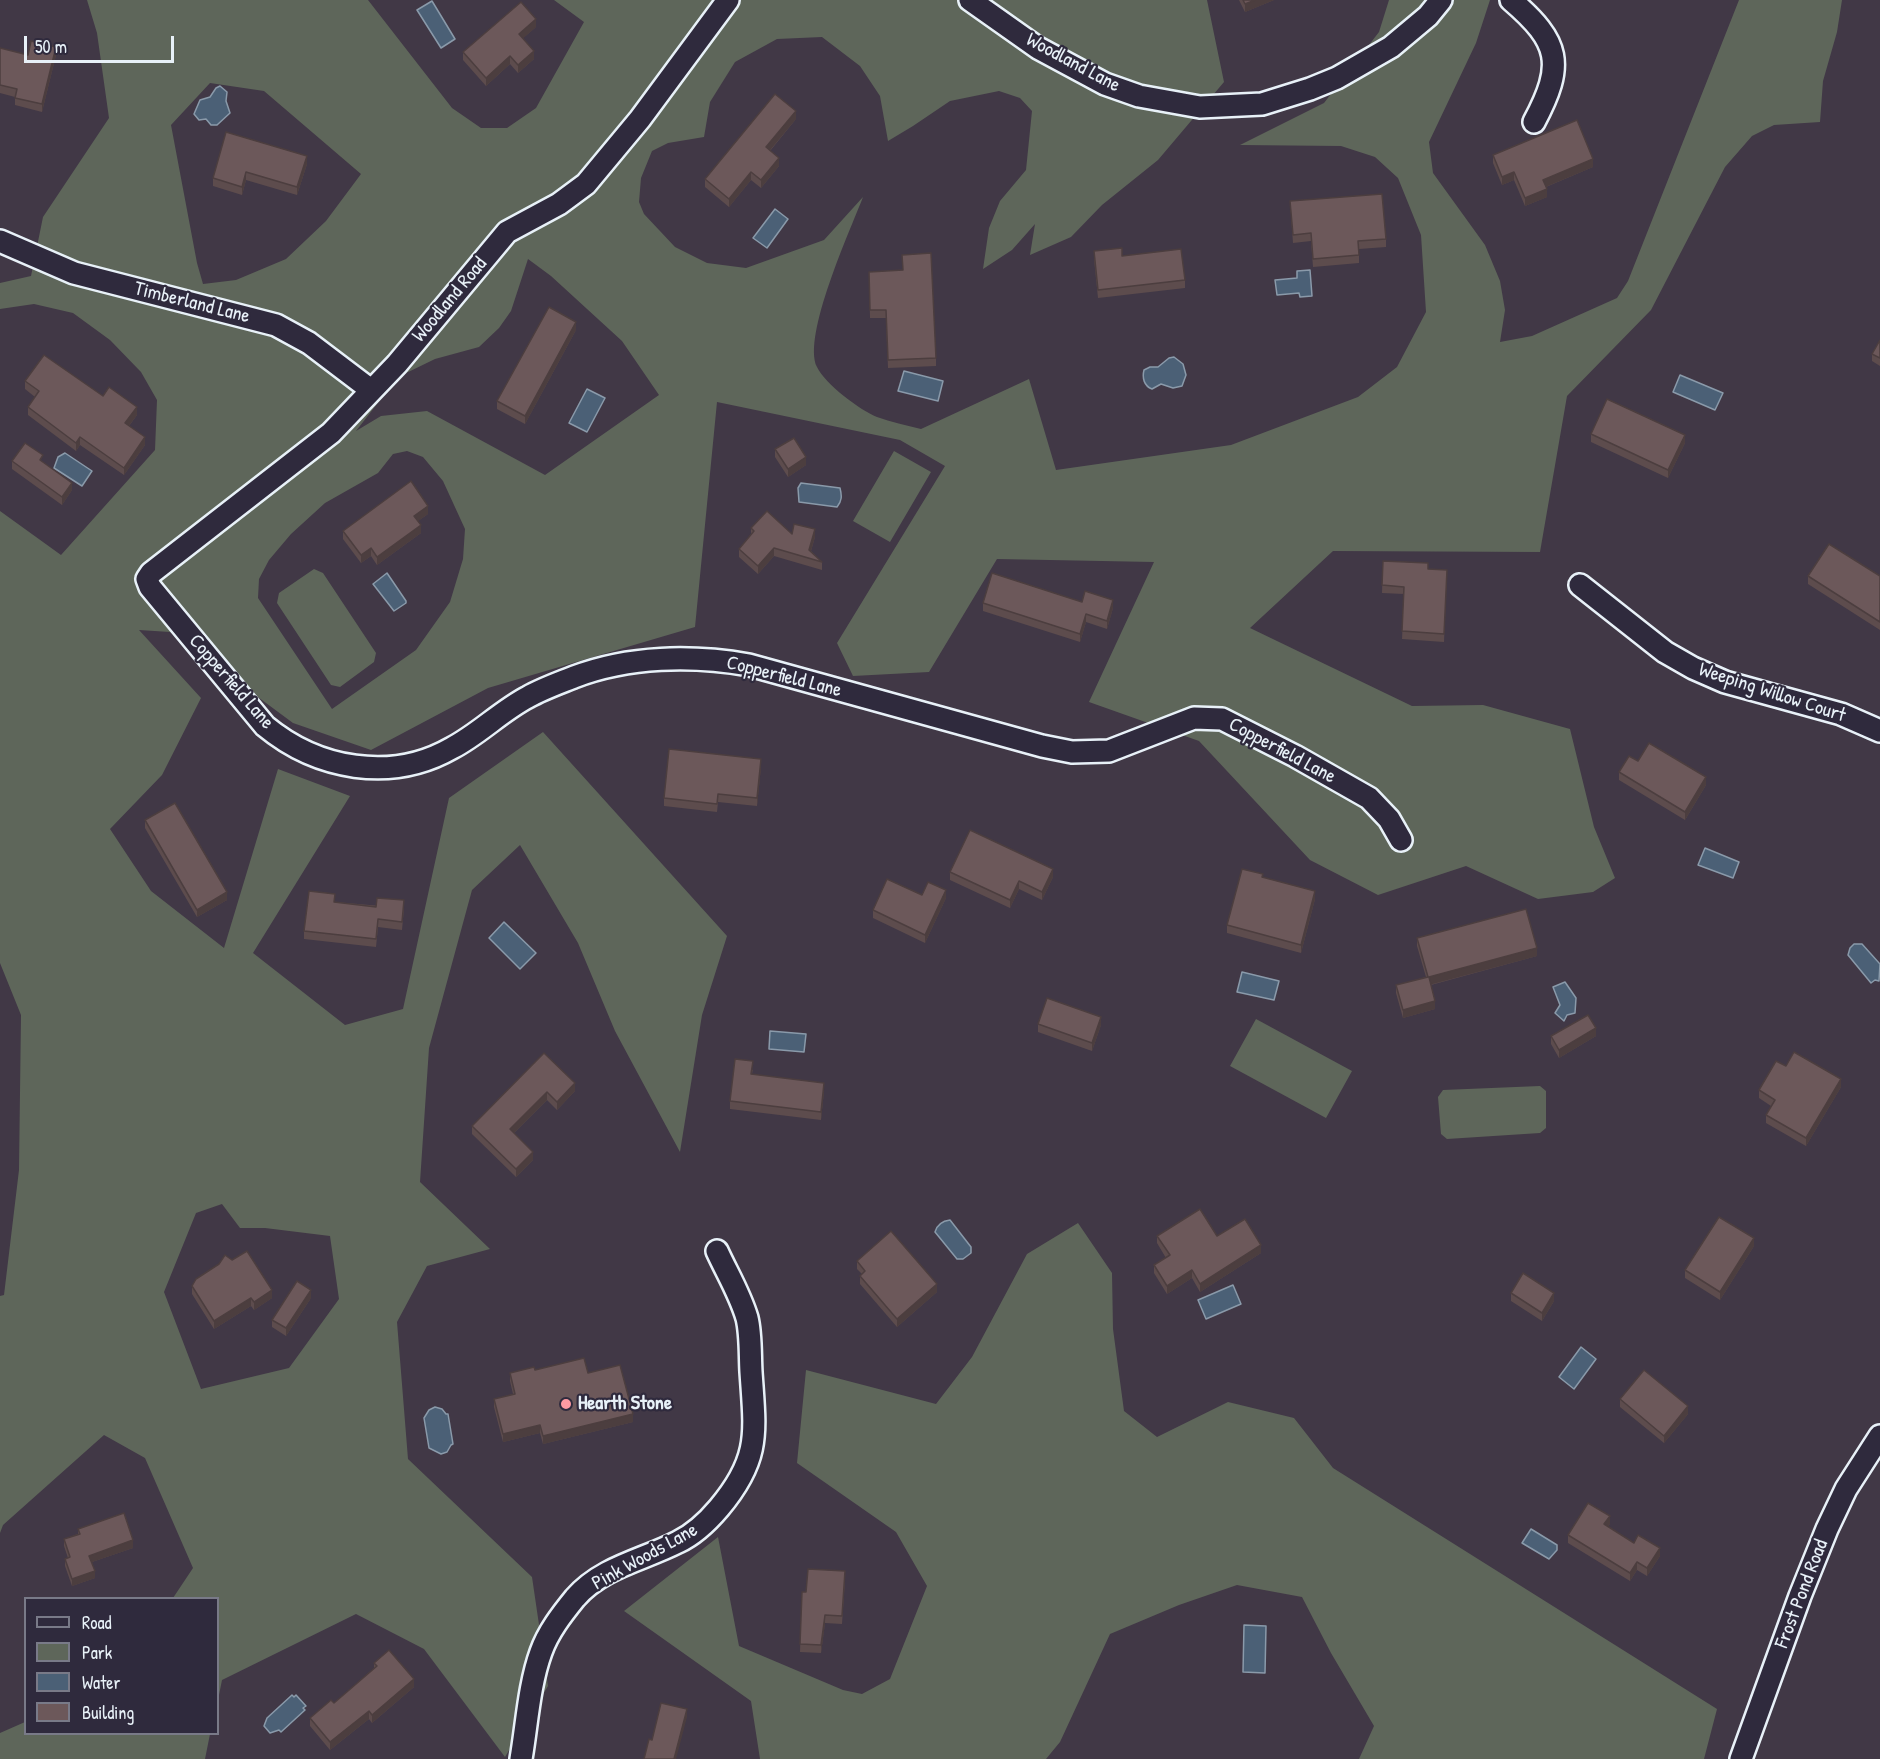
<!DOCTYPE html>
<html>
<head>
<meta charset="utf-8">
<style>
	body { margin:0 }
	#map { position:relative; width:1880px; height:1759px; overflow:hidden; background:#413846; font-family:"Patrick Hand",sans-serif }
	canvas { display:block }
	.legend { position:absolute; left:24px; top:1597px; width:195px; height:138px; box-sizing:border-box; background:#2f2a3d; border:2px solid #797a88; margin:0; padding:8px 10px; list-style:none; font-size:18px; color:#e8f1f8 }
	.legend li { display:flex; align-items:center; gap:12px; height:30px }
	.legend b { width:30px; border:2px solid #797a88 }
	.scale { position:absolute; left:24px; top:36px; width:150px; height:27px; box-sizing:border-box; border:3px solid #e8f1f8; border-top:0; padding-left:8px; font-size:18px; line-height:21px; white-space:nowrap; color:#e8f1f8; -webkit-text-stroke:4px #2f2a3d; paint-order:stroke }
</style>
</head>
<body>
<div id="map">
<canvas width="1880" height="1759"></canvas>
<ul class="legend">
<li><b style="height:8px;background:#2f2a3d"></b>Road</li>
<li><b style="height:16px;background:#5e665a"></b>Park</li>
<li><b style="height:16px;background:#4b6076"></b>Water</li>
<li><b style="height:16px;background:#6c585a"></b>Building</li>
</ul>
<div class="scale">50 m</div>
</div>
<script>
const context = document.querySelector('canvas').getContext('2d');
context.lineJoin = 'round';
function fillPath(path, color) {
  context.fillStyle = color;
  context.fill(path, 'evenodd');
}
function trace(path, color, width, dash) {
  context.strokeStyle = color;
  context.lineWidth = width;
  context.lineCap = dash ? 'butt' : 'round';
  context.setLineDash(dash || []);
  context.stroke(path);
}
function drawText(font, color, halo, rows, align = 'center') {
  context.font = font + ' "Patrick Hand",sans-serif';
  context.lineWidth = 4.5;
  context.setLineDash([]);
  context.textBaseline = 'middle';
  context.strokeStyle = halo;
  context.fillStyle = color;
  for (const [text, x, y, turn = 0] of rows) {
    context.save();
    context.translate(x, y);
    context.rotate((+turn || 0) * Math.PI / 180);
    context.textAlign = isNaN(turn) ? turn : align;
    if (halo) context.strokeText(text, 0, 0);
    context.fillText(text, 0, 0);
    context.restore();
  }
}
fillPath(new Path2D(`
	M87,0h281l84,108 29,20h26l29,-20 48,-86 -30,-22h653l17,82 -66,78 -56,45 -31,32 -41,18 5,-31 -23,26 -29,19 6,-41 11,-27 26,-31 6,-59 -12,-13 -21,-7 -49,10 -37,25 -25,15 -8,-45 -20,-30 -38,-29 -45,2 -42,23 -25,40 -6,35 -36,6 -16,8 -11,27 -2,24 5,12 31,33 32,16 39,5 78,-28 39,-43c-13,34 -61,139 -46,170 8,17 43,43 60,50 14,5 29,8 44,12l108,-50 27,91 175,-25 127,-48 39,-30 29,-55 -5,-77 -23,-57 -23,-21 -34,-11 -101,-1 84,-42 55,-71 10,-32h101l-14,43 -47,99 4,31 52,72 15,36 5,29 -5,32 32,-6 85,-38 11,-17 111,-281h103l-5,32 -14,49 -3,41 -46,3 -22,11 -27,31 -74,143 -84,86 -27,156 -207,-1 -83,77 162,78 71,-1 87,24 24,98 21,51 -22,14 -55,7 -72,-33 -88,29 -68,-35 -111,-119 -110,-39 65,-140 -157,-3 -68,113 -76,4 -16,-33 108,-177 -45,-26 -183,-38 -22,225 -207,61 -117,62 -78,-27 -123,-91 -31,-2 62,68 -39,77 -52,54 41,62 73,57 54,-179 72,27 -97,157 92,72 58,-16 46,-211 94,-66 184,204 -25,79 -22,137 -65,-121 -37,-88 -58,-98 -48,45 -43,158 -9,134 70,67 -63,17 -30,56 11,137 124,118 16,109 -43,71 -81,-108 -68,-35 -134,66 -4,20v-102h-45l20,-30 -48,-110 -41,-23 -101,90 -3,8v-237l4,-1 15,-125 2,-155 -21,-52v-452l61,44 94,-105 2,-50 -16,-28 -31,-32 -37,-27 -39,-9 -34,5v-26l31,-7 12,-59 66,-99 -12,-85zM210,83l54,8 97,83 -35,47 -40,38 -50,21 -33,4 -6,-21 -26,-138zM528,259l23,17 71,65 37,54 -114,80 -118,-64 -46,5 -25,15 42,-54 37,-18 44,-12 20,-19 12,-17zM407,451l16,6 20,24 22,48 -2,30 -13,43 -34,48 -84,59 -74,-111 1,-19 10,-19 22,-26 34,-31 53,-30 15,-19zM222,1204l18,24h25l65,8 9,63 -50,69 -88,21 -37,-97 32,-79z
	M894,451l37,21 -41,70 -37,-21z
	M314,569l9,4 53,80 -2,9 -34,25 -9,-2 -54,-82 2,-10z
	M1256,1019l96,52 -26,47 -96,-52z
	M1540,1086l6,5v37l-6,5 -93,6 -6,-5 -3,-37 5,-7z
	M1078,1223l34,50 1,56 11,82 33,26 71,-35 66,16 39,50 384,241 -13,50h-345l15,-33 -43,-73 -29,-56 -65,-12 -58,20 -69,29 -50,108 -14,17h-286l-9,-58 -127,-90 94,-74 21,109 104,44 19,4 28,-15 37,-93 -31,-54 -99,-69 9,-93 130,34 36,-47 55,-103z
	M25,1722l1,12h184l-5,25h-205v-26z`), '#5e665a');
const water = new Path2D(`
	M432,1l23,38 -14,9 -24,-38z
	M220,86l7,6 -1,9 4,12 -13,12h-6l-5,-6 -7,1 -5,-6 6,-14 10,-3 6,-9z
	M775,209l13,10 -21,29 -14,-10z
	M1310,270l2,26 -12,1 -1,-4 -22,2 -2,-15 22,-2v-7z
	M1174,357l9,7 3,11 -4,11 -9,2 -12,-4 -9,5c-8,-3 -10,-11 -8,-19l6,-3h8l11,-9z
	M904,371l39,10 -5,20 -40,-10z
	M1680,375l43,18 -8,17 -42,-18z
	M587,389l18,9 -18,34 -18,-9z
	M65,453l27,18 -10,15 -28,-18 4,-11z
	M801,483l39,5c2,8 2,13 -3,19l-38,-5 -1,-14z
	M387,573l19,28v2l-12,8 -21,-27z
	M1705,848l34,14 -6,16 -35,-13z
	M504,922l32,31 -16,16 -31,-31z
	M1854,944h8l18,20 -1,17 -4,-1 -4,3 -23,-28 2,-7z
	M1242,972l37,9 -5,19 -37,-8z
	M1565,982l11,16 -1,15 -8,2 -3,6 -9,-8 5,-8 -7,-18z
	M770,1031l36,3 -2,18 -35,-3z
	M950,1220l21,27v6l-8,6h-6l-22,-27c2,-7 7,-11 15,-12z
	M1233,1285l8,19 -35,15 -8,-19z
	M1581,1347l15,12 -22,30 -15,-12z
	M435,1407l7,2 4,5h2l5,30 -2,1 -4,7 -6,2 -12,-6 -5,-30 5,-8z
	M1531,1529l26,16v5l-8,9 -27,-16z
	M1244,1625l22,1 -1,47 -22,-1z
	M292,1695l2,2 2,-2 10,11 -3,2 2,2 -24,22 -2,-2 -9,3 -6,-7 3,-8z`);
fillPath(water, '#4b6076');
trace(water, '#8a9aaa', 1.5);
const minor = new Path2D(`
	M728,0l-88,119 -54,65 -27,20 -52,28 -110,132 -66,69 -180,140 -4,6 3,8 115,139c52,43 126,57 187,22 27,-14 49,-37 76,-51 14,-8 31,-14 46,-20 55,-21 118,-22 175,-12l293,81 30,6 37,-1 85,-33 28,1 73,37 74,42 20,21 12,21
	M970,0l68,48 67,36 34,12 61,11 62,-3 48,-15 27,-11 54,-31 37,-31 13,-16
	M1511,0c49,42 54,64 23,122
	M0,241l74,32 202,52 33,18 62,47
	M1580,585l85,67 28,16 32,14 116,32 39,17
	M521,1759c6,-35 8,-74 20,-107 7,-20 21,-38 34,-54 27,-31 68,-38 103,-56 17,-8 30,-21 41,-34 42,-50 36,-76 32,-136 -1,-17 0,-38 -4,-54 -7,-24 -20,-45 -30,-67
	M1741,1759l59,-163 27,-67 19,-40 34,-53`);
trace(minor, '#e8f1f8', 26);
trace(minor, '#2f2a3d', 21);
fillPath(new Path2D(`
	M1239,0h35l-29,12z
	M536,27l-13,11 11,21 -16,14 -8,-9 -24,22 -23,-26v-8z
	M0,48l28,7h28l-14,57 -27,-7v-8l-15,-4z
	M796,119l-26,32 9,15 -18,22 -10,-8 -22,27 -24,-20v-8z
	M226,132l81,32 -10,31 -51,-15 -4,15 -29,-9v-8z
	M1493,155l100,12 -47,20 1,10 -22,9 -11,-26 -12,5 -9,-22z
	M1290,201l96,38v8l-27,2v14l-46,4 -2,-26 -18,2z
	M1094,251l28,5 63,24v8l-87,10 -4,-39z
	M869,272l67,86v8l-48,2 -2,-50h-16z
	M576,330l-51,94 -28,-15v-8z
	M1880,340v26l-8,-5v-7z
	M25,381l78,15 34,19 -8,11 16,19 -21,30 -44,-30 -4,6 -48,-36v-8l7,-10 -10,-8z
	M1591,434l94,9 -17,35 -77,-36z
	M775,449l31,16 -18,12 -13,-20z
	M12,461l31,1 29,28 -10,15 -50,-36z
	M428,514l-10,7 3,12 -44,32 -6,-9 -10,7 -18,-24v-8z
	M751,528l64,9 -4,14 11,11v8l-48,-14 -16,18 -19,-17v-8l12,-15z
	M1383,561l45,8 19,1 -3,72 -42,-3 2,-45 -22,-1z
	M1808,576h72v54l-72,-46z
	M1082,602l31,6 -6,21 -21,-7 -6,20 -97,-31v-8z
	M1638,761l68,24 -21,35 -66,-40v-8z
	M761,767l-4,39 -39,-4 -1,10 -53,-6v-8z
	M145,820l82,80 -30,17 -52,-89z
	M950,872l103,5 -11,23 -23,-11 -9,19 -60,-28z
	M1263,877l52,22 -14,54 -74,-20v-8z
	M922,895l24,3 -21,45 -52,-25v-8z
	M335,902l69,6 -2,22 -24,-3 -2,20 -72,-8v-8z
	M1417,938l120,18 -106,29 4,24 -32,9 -7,-25v-8l30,-8 -9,-31z
	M1038,1024l63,1 -9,26 -54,-19z
	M1551,1036h45l-37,22 -8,-14z
	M544,1053l31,38 -18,19 -10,-10 -33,33 19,27 -17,17 -44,-43v-8z
	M1786,1066l55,21 -35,59 -40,-23v-8l5,-9 -12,-8v-8z
	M753,1069l-1,5 72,17 -3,29 -91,-11v-8z
	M1157,1236h60l44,17 -61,39 -8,-14 -25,16 -13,-21v-8l12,-7 -9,-15z
	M1754,1246l-34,54 -35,-22v-8z
	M857,1261l80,31 -40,35 -37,-43v-8l2,-2 -5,-5z
	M192,1286l80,12 -18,12 -3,-4 -37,23 -22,-35z
	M1511,1293l43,8 -12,20 -31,-20z
	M311,1298l-25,38 -14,-9v-7z
	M535,1370l53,3 45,49 -90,22 -3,-11 -37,9 -9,-35v-8l19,-5 -3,-13v-8z
	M1620,1399l68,15 -24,29 -44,-36z
	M1610,1524l-2,3 26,16 26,13 -13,20 -10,-6 -7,11 -62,-38v-8z
	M78,1529l55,19 -41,14 3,16 -23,8 -7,-20v-7l3,-1 -4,-12v-7l14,-5z
	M845,1579l-3,45 -17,-1 -4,30 -21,-1 2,-60h4z
	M374,1663l40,24 -42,36 -3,-4 -39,31 -20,-24v-8l24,-15 40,-35z`), '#5d4c4d');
fillPath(new Path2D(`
	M1255,0h19l-29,12v-8z
	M536,19v8l-17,15v-8z
	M56,47v8l-14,57v-8z
	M534,51v8l-16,14v-8z
	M510,56v8l-24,22v-8z
	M796,111v8l-30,36v-8z
	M307,156v8l-10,31v-8z
	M779,158v8l-18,22v-8z
	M1593,159v8l-50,21v-8z
	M246,172v8l-4,15v-8z
	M751,172v8l-22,27v-8z
	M1514,172v8l-12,5v-8z
	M1547,189v8l-22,9v-8z
	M576,322v8l-51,94v-8z
	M137,407v8l-12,16v-8z
	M1685,435v8l-17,35v-8z
	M80,437v8l-4,6v-8z
	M145,437v8l-21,30v-7z
	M806,457v8l-18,12v-8z
	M72,483v7l-10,15v-8z
	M428,506v8l-14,10v-8z
	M421,525v8l-44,32v-8z
	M815,529v8l-6,21v-8z
	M371,548v8l-10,7v-8z
	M774,548v8l-16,18v-8z
	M1113,600v8l-6,21v-8z
	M1086,614v8l-6,20v-8z
	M761,759v8l-4,39v-8z
	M1706,777v8l-21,35v-8z
	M1053,869v8l-11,23v-8z
	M1019,881v8l-9,19v-8z
	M946,890v8l-21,45v-8z
	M1315,891v8l-14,54v-8z
	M227,892v8l-30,17v-7z
	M1537,948v8l-108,29v-8z
	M1435,1001v8l-32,9v-8z
	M1101,1017v8l-9,26v-8z
	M1596,1028v8l-37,22v-8z
	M1841,1079v8l-35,59v-8z
	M575,1083v8l-18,19v-8z
	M824,1083v8l-3,29v-8z
	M547,1092v8l-37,37v-8z
	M533,1152v8l-17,17v-8z
	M1754,1238v8l-34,54v-8z
	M1261,1245v8l-61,39v-8z
	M1192,1270v8l-25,16v-8z
	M937,1284v8l-40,35v-8z
	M272,1290v8l-18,12v-8z
	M311,1290v8l-25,38v-8z
	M1554,1293v8l-12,20v-8z
	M251,1298v8l-37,23v-8z
	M1688,1406v8l-24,29v-7z
	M633,1414v8l-90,22v-8z
	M540,1425v8l-37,9v-8z
	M1610,1516v8l-6,8v-8z
	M133,1540v8l-44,15v-7z
	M1660,1548v8l-13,20v-8z
	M1637,1562v8l-7,11v-8z
	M95,1571v7l-23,8v-7z
	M825,1615v8l-4,30v-8z
	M414,1679v8l-42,36v-8z
	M687,1709v8l-11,42h-2z
	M369,1711v8l-39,31v-8z`), '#4c3e3f');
const building = new Path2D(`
	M1243,0h12l-10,4z
	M521,2l15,17 -17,15 15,17 -16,14 -8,-9 -24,22 -23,-26z
	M31,41l25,6 -14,57 -27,-6 2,-9 -17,-4v-37l28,7z
	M775,94l21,17 -30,36 13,11 -18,22 -10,-8 -22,27 -24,-20z
	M1577,120l16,39 -50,21 4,9 -22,9 -11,-26 -12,5 -9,-22z
	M226,132l81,24 -10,31 -51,-15 -4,15 -29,-9z
	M1382,194l4,45 -28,2 1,14 -46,4 -2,-26 -18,2 -3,-34z
	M1122,248v8l59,-7 4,31 -87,10 -4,-39z
	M931,253l5,105 -48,2 -2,-50h-16l-1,-38 34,-2 -1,-15z
	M549,307l27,15 -51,94 -28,-15z
	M1880,340v18l-8,-4z
	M44,355l59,41 6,-9 28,20 -12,16 20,14 -21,31 -44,-31 -4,6 -48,-36 11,-16 -14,-10z
	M1607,399l78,36 -17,35 -77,-36z
	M794,438l12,19 -18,12 -13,-20z
	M25,443l18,12 -3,5 32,23 -10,14 -50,-36z
	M411,481l17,25 -14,10 7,9 -44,32 -6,-9 -10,7 -18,-24z
	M767,511l25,23 2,-10 21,5 -6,21 13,12 -48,-14 -16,18 -19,-17 15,-18 -3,-3z
	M1829,544l51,32v46l-72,-46z
	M1383,561l45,2v6l19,1 -3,64 -42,-3 2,-44 -22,-2z
	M992,573l90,29 3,-11 28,9 -6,21 -21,-7 -6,20 -97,-31z
	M1649,743l57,34 -21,35 -66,-40 10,-16 9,5z
	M669,749l92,10 -4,39 -39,-4 -1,10 -53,-6z
	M175,803l52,89 -30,18 -52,-90z
	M970,830l83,39 -11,23 -23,-11 -9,19 -60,-28z
	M1242,869l21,5 -1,3 53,14 -14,54 -74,-20z
	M887,879l35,16 6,-13 18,8 -21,45 -52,-25z
	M309,891l26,3 -1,8 42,5 1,-9 27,2 -2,22 -24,-3 -2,20 -72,-8z
	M1526,909l11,39 -108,29 6,24 -32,9 -7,-25 32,-8 -11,-39z
	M1047,998l54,19 -9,26 -54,-19z
	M1588,1015l8,13 -37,22 -8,-14z
	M1794,1052l47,27 -35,59 -40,-23 9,-15 -16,-10 17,-29 10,5z
	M544,1053l31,30 -18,19 -10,-10 -37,37 23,23 -17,17 -44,-43z
	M735,1059l18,2 -2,13 73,9 -3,29 -91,-11z
	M1200,1209l17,27 28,-17 16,26 -61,39 -8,-14 -25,16 -13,-21 16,-10 -13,-19z
	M1719,1217l35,21 -34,54 -35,-22z
	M891,1231l46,53 -40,35 -37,-43 5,-5 -8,-10z
	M247,1251l25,39 -18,12 -3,-4 -37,23 -22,-35 4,-7 23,-15 6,-9 7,5z
	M1523,1273l31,20 -12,20 -31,-20z
	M297,1281l14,9 -25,38 -14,-8z
	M584,1358l4,15 32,-8 13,49 -90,22 -3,-11 -37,9 -9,-35 21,-5 -5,-21 24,-6 1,3z
	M1644,1370l44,36 -24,30 -44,-37z
	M1588,1503l22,13 -6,8 30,19 4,-8 22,13 -13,20 -10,-6 -7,11 -62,-38z
	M124,1513l9,27 -44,16 6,15 -23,8 -7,-20 5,-2 -6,-18 16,-5 -2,-5z
	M808,1569l37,2 -3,45 -17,-1 -4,30 -21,-1 2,-52h4z
	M389,1650l25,29 -42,36 -3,-4 -39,31 -20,-24 21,-18 3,3 43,-37 -3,-3z
	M661,1703l26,6 -13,50h-30l5,-20 3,1z`);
fillPath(building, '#6c585a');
trace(building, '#4c3e3f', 1.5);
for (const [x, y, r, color] of [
	[566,1404,6,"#ff9aa2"]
]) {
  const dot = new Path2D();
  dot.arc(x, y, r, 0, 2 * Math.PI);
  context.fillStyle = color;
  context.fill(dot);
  trace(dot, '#2f2a3d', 2);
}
drawText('20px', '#e8f1f8', '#2f2a3d', [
	["Woodland Lane",1073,63,28],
	["Woodland Road",450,300,-50],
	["Timberland Lane",192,303,14],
	["Copperfield Lane",784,677,14],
	["Copperfield Lane",231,682,49],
	["Weeping Willow Court",1772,693,18],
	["Copperfield Lane",1282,751,28],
	["Pink Woods Lane",645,1557,-29],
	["Frost Pond Road",1802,1594,-69]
]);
drawText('bold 20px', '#e8f1f8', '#2f2a3d', [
	["Hearth Stone",578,1404]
], 'left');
</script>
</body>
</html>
